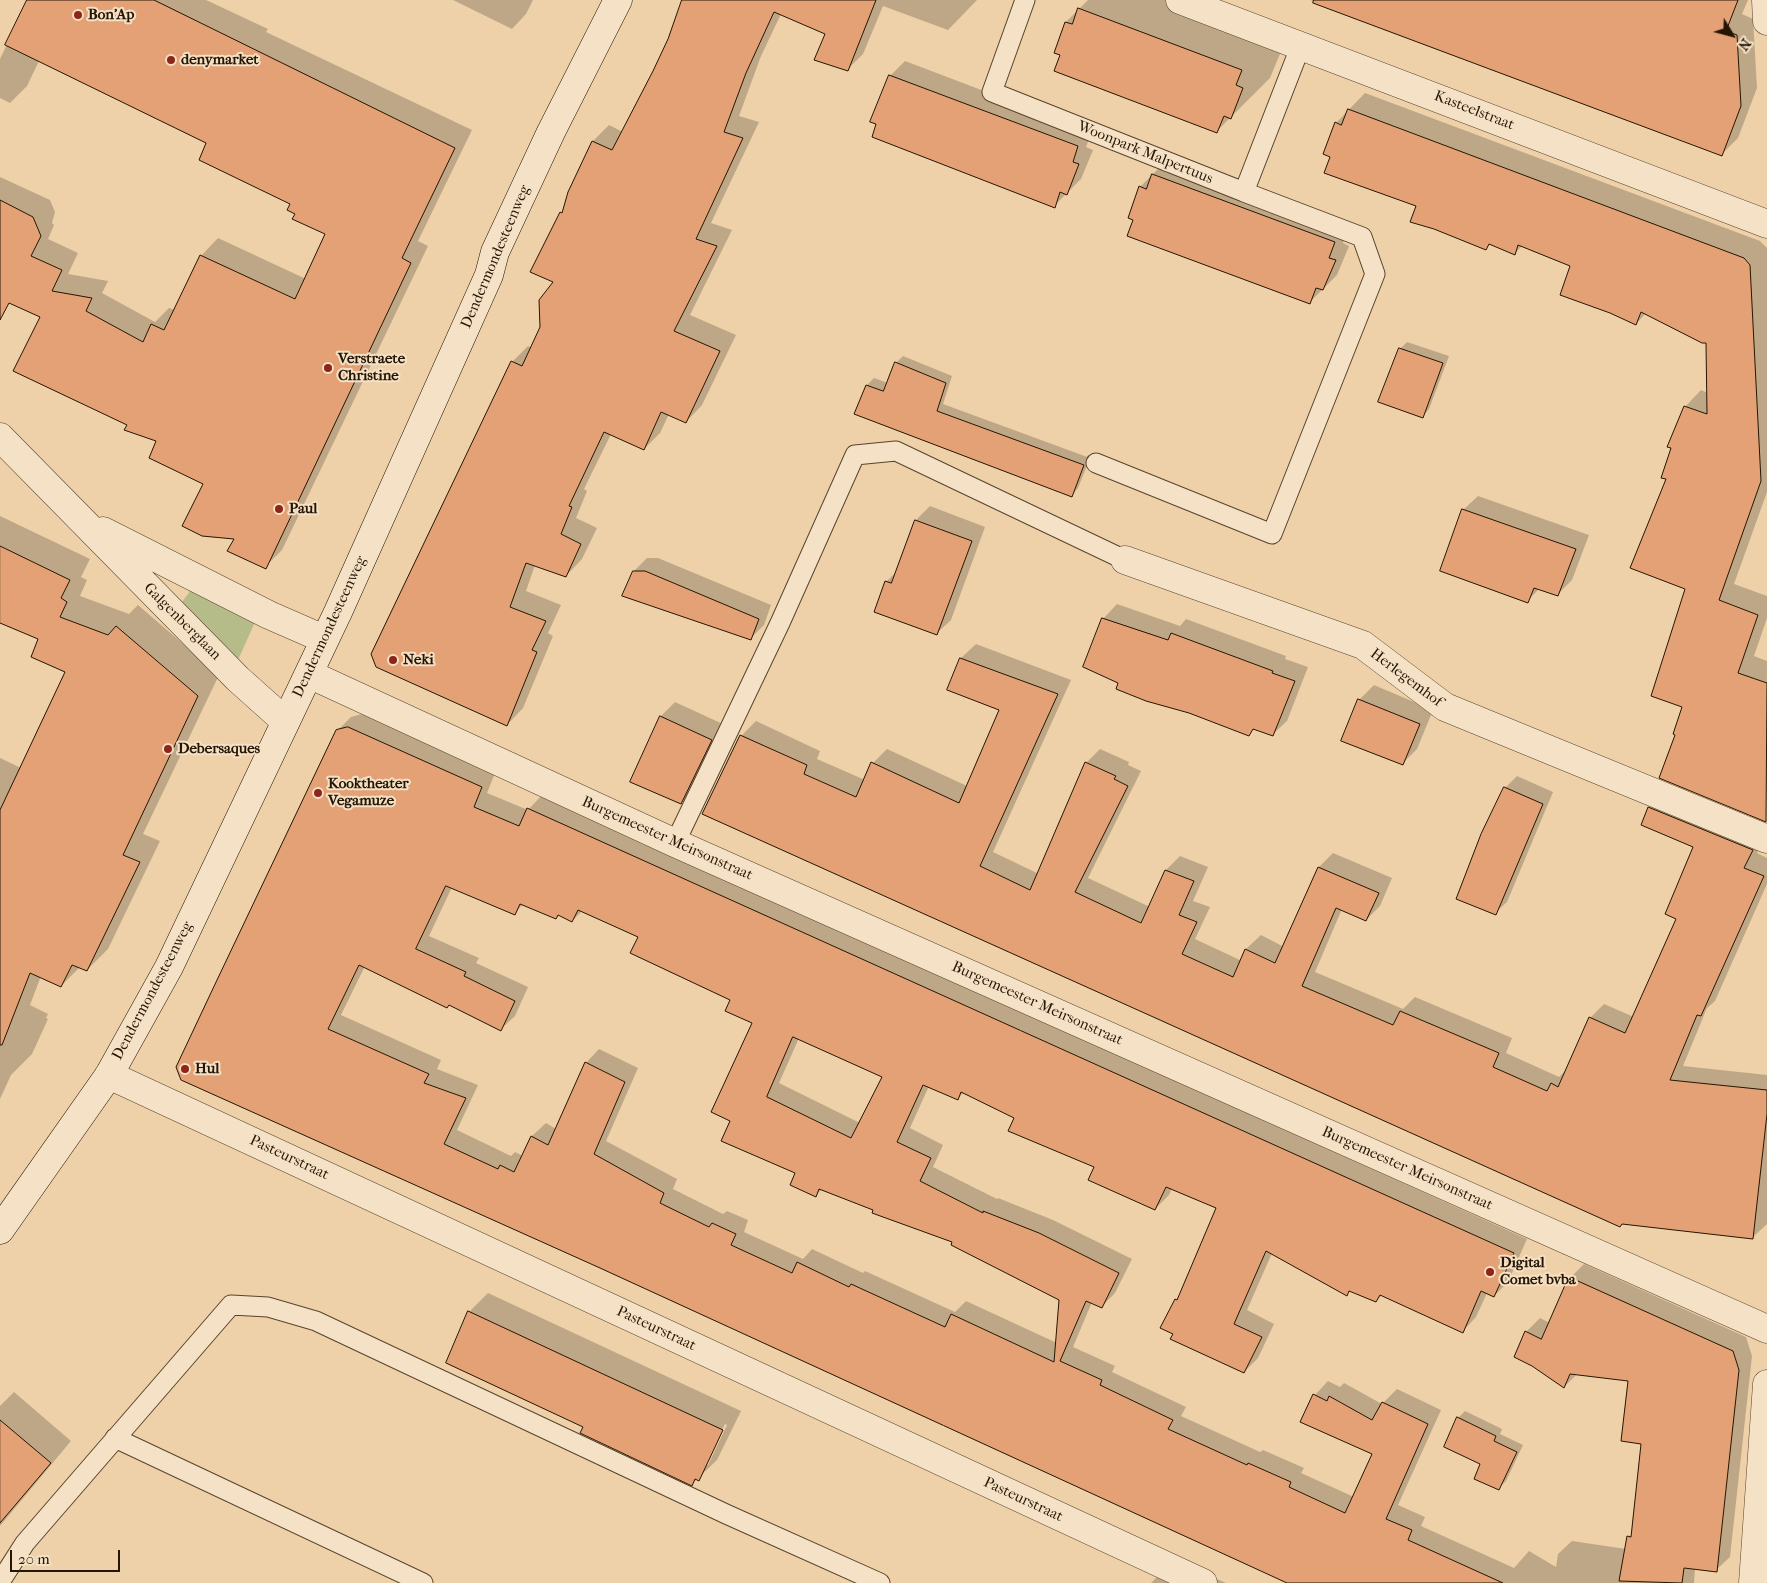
<!DOCTYPE html>
<html>
<head>
<meta charset="utf-8">
<style>
	body { margin:0 }
	#map { position:relative; width:1767px; height:1583px; overflow:hidden; background:#eed1a8; font-family:"IM FELL French Canon",serif }
	canvas { display:block }
	.north { position:absolute; left:1707px; top:10px; width:50px; height:50px; -webkit-text-stroke:4px #f4e1c6; paint-order:stroke; rotate:127deg; font-size:14px; font-weight:700; line-height:20px; text-align:center; color:#251502 }
	.north::after { content:''; display:block; margin:auto; width:18px; height:22px; background:#251502; clip-path:polygon(50% 0,100% 100%,50% 72%,0 100%) }
	.scale { position:absolute; left:10px; top:1550px; width:110px; height:22px; box-sizing:border-box; border:2px solid #251502; border-top:0; padding-left:6px; font-size:15px; line-height:18px; white-space:nowrap; color:#251502; -webkit-text-stroke:4px #f4e1c6; paint-order:stroke }
</style>
</head>
<body>
<div id="map">
<canvas width="1767" height="1583"></canvas>
<div class="north">N</div>
<div class="scale">20 m</div>
</div>
<script>
const context = document.querySelector('canvas').getContext('2d');
context.lineJoin = 'round';
function fillPath(path, color) {
  context.fillStyle = color;
  context.fill(path, 'evenodd');
}
function trace(path, color, width, dash) {
  context.strokeStyle = color;
  context.lineWidth = width;
  context.lineCap = dash ? 'butt' : 'round';
  context.setLineDash(dash || []);
  context.stroke(path);
}
function drawText(font, color, halo, rows, align = 'center') {
  context.font = font + ' "IM FELL French Canon",serif';
  context.lineWidth = 4;
  context.setLineDash([]);
  context.textBaseline = 'middle';
  context.strokeStyle = halo;
  context.fillStyle = color;
  for (const [text, x, y, turn = 0] of rows) {
    context.save();
    context.translate(x, y);
    context.rotate((+turn || 0) * Math.PI / 180);
    context.textAlign = isNaN(turn) ? turn : align;
    if (halo) context.strokeText(text, 0, 0);
    context.fillText(text, 0, 0);
    context.restore();
  }
}
fillPath(new Path2D(`
	M193,587l62,35 -17,38 -56,-58z`), '#b5bc8a');
fillPath(new Path2D(`
	M28,0h178l62,29 -2,3 206,98 -54,111 10,5 -146,304 -17,17 -29,-29 -31,-55 -47,-43 -30,-15 -87,-108 -41,-20v-120l50,23 5,12 -3,11 2,2 -6,14 30,14 -10,21 40,7 -6,12 53,29 14,-14 6,2 26,-54 17,-18 88,41 21,-45 -30,-21 -6,-10 -84,-60 -168,-82 -12,25 -17,17 -10,-5v-39z
	M453,0h80l-7,14 -14,15z
	M684,0h293l-29,30 -65,-24 -20,48 -16,16 -20,-37 -46,-19 -20,42 -22,60 20,6 -48,101 21,7 -42,85 46,20 -34,70 -16,17 -17,-8 -9,19 -16,16 -33,-15 -27,55 3,2 -11,27 21,10 -15,31 -16,17 -31,-11 -9,26 35,14 -13,28 5,3 -30,72 -16,17 5,-363 16,-16 4,2 9,-21 14,-46 -24,-9 33,-63 29,-68 16,-16 14,7 46,-92z
	M1088,0h111l83,49 -12,29 -53,53 -162,-78 11,-31z
	M1310,0h438l-6,14 11,5 4,69 -19,50 -17,17z
	M905,61l187,71 -6,15 7,3 -12,29 -27,27 -164,-130z
	M1365,93l395,148 7,7v244l-33,92 33,12v22l-13,38 13,5 -1,159 -89,-86 6,-28 4,-118 -19,-110 17,-71 16,-17 7,3v-51l-62,-29 -10,11 -64,-59 -50,-19 -7,7 -24,-10 -5,5 -154,-92 4,-33z
	M1167,160l181,68 -5,15 6,3 -12,29 -28,28 -175,-83 6,-33z
	M1407,342l42,14 -20,53 -6,7 -23,-67z
	M903,356l49,20 -9,28 147,54 -12,30 -6,7 -216,-82 11,-28 7,-7 14,5 8,-20z
	M1478,496l111,39 -17,45 -15,15 -17,-7 -13,13 -64,-91z
	M930,506l55,21 -34,93 -15,14 -50,-52 10,-10 20,-52z
	M0,516l90,43 -9,18 6,3 -7,16 49,18 9,-9 81,70 -76,159 17,7 -52,108 -21,21 -7,-3 -19,19 -20,-10 -11,29 18,9 -2,4 2,1 -16,35 -21,21 -11,24v-341l21,10 46,-97 -27,-32 -40,-20z
	M647,558h11l113,47 -7,20 -14,14 -116,-68z
	M1117,604l63,22 6,-7 100,37 -1,3 23,8 -21,54 -15,14 -17,-7 -6,6 -129,-52 -17,-63z
	M976,644l95,36 -78,172 46,22 47,-111 14,-14 29,13 -1,3 13,6 -53,107 62,29 16,-37 14,-14 28,11 -15,34 17,6 -15,32 47,22 4,-12 15,-14 23,12 35,-80 14,-14 59,25 -12,28 -14,14 -24,-11 -27,63 88,37 12,-12 97,41 -6,15 53,24 7,-7 24,-52 14,-14 30,13 44,-99 17,-71 -46,-39 14,-15 103,43 -9,17 10,5v26l-52,117 -8,7 -24,58 84,9v149l-15,14 -1049,-425 38,-77 15,-15 64,30 -3,8 48,21 8,-17 14,-14 80,37 34,-77 -52,-20 12,-31z
	M1374,685l59,25 -16,39 -14,14 -44,-63z
	M675,702l50,23 -30,64 -14,14 -49,-22 29,-65z
	M362,714l133,59 -8,20 41,17 14,-15 985,444 -19,43 -14,14 -7,-3 -11,24 -13,14 -81,-36 -6,6 -25,-11 -4,4 -75,-41 -25,57 27,14 -16,34 -14,14 -70,-38 2,-34 4,-5 38,-88 -46,-19 -3,7 -14,14 -60,-42 -79,-49 -52,-26 -7,7 -28,-13 -19,42 33,17 -10,22 64,32 1,-1 55,22 79,39 -17,34 -14,14 -9,-5 -19,45 42,19 -3,6 74,35 -5,9 79,36 3,-2 41,18 -3,5 53,24 20,-44 -59,-58 13,-14 12,6 4,-4 38,21 15,-15 44,21 -43,95 27,12 -4,9 93,42 15,-17 27,16 2,-13 14,-13 54,8 3,-12 4,-4 10,-90 -14,-63 -52,-6 -13,13 -38,-55 14,-14 10,5 20,-45 14,-14 162,73 6,19 -22,201 -14,13 -21,-2 -1,15h-403l-690,-316 -419,-188 155,-348 14,-14zM452,887l63,26 8,-9 33,14 3,-3 13,6 10,-10 57,26 93,62 21,23 -21,98 65,53 19,22 6,-6 132,52 107,58 -4,44 -91,-42 -11,11 -90,-41 -2,2 -51,-24 -9,10 -59,-27 4,-12 -21,-9 -4,3 -50,-25 4,-10 -71,-38 32,-73 -39,-19 -13,14 -30,66 -10,-6 -14,13 -9,20 -8,-4 -4,4 -54,-26 21,-45 -41,-16 4,-9 -100,-45 24,-49 82,41 3,-3 51,25 14,-13 13,-29 -52,-24 3,-5 -50,-22zM799,1038l85,38 -24,47 -81,-40z
	M1517,776l36,16 -46,110 -12,11 10,-125z
	M488,1293l253,118 -24,49 -25,24 -223,-172zM725,1424l2,1 -19,40h-3z
	M14,1392l57,49 -71,85v-120z
	M1465,1411l37,18 -2,5 23,11 -17,36 -7,7 -17,-25 -24,-45z
	M1174,1560l52,23h-75z`), '#0003');
const building = new Path2D(`
	M27,0h127l301,148 -53,110 9,5 -145,306 -39,-18 7,-12 -32,-3 -20,-10 21,-42 -54,-26 7,-17 -32,-11 3,-5 -114,-54 27,-54 -31,-14 -9,17v-120l33,17 8,19 -10,20 31,14 -10,21 40,7 -6,13 57,31 8,-18 13,6 36,-75 95,44 30,-65 -33,-15 3,-5 -8,-4 3,-6 -91,-44 7,-17 -201,-98z
	M682,0h194l-28,71 -34,-11 11,-26 -51,-22 -28,61 -22,59 19,6 -47,101 21,7 -43,85 46,20 -34,72 -25,-11 -17,38 -40,-18 -35,74 3,1 -11,27 20,10 -15,33 -40,-14 -16,44 36,14 -14,29 5,2 -30,74 -131,-59 -5,-13 140,-293 11,5 18,-39 -1,-27 14,-18 -23,-10 30,-60 2,1 6,-21 24,-51 20,9 41,-79 15,-32z
	M1314,0h424l-12,31 11,4 4,71 -19,50 -409,-153z
	M1078,8l164,62 -6,15 7,3 -12,31 -7,-3 -7,17 -163,-62 6,-16 -6,-2 11,-31 7,2z
	M889,75l189,71 -5,16 6,2 -12,31 -7,-3 -5,16 -183,-71 4,-13 -6,-2z
	M1348,109l396,149 6,7 11,216 -42,119 39,15 -20,58 29,10 -1,139 -107,-44 16,-43 -2,-1 9,-27 -31,-11 34,-107 -55,-21 36,-89 -5,-1 10,-30 -4,-1 17,-41 23,8 -1,-71h-4l-61,-31 -5,13 -26,-12 -50,-18 10,-29 -52,-21 -3,10 -26,-11 -3,6 -52,-21 -24,-7 6,-16 -92,-33 6,-16 -7,-3 12,-32 6,3z
	M1152,174l183,68 -6,16 7,2 -13,30 -7,-2 -6,16 -183,-68 6,-16 -5,-2 11,-32 7,3z
	M1399,348l44,15 -20,55 -45,-16z
	M895,362l51,21 -9,28 147,54 -12,32 -218,-83 12,-29 17,6z
	M1462,509l114,40 -18,47 -24,-8 -6,15 -88,-32z
	M915,520l57,21 -35,94 -63,-23 11,-31 6,2z
	M0,546l70,34 -9,18 6,4 -7,15 48,18 8,-9 82,70 -75,159 17,7 -53,109 -15,-6 -11,22 -31,-14 -28,72h-2v-235l65,-138 -34,-15 7,-18 -38,-16z
	M633,571h12l114,48 -8,21 -129,-44z
	M1102,618l66,22 3,-7 102,38 -1,2 23,8 -22,55 -20,-7 -4,7 -60,-23 -43,-12 -30,-12 2,-6 -35,-16z
	M960,658l98,36 -78,172 50,24 55,-128 31,14 -2,3 14,7 -53,106 66,31 24,-53 29,11 -15,34 18,7 -15,32 51,23 12,-28 30,14 43,-96 61,26 -13,28 -30,-13 -34,78 91,39 7,-14 99,42 -6,14 54,24 4,-8 7,4 31,-70 36,16 51,-114 -11,-5 28,-67 -52,-22 7,-18 105,43 -9,18 20,8 -63,140 -4,-1 -27,65 97,10v24l-14,125 -131,-15 -2,3 -918,-413 38,-79 67,30 -3,9 52,23 15,-35 88,41 40,-93 -52,-20z
	M1358,699l62,25 -17,41 -62,-24z
	M660,716l52,24 -31,64 -51,-22z
	M348,727l134,60 -8,20 45,19 8,-18 987,445 -20,44 -13,-6 -18,42 -83,-38 -4,7 -27,-11 -2,5 -81,-45 -32,73 28,13 -18,36 -74,-34 3,-5 -13,-6 15,-29 2,1 39,-92 -50,-21 -11,23 -67,-30 6,-13 -86,-36 6,-13 -53,-26 -3,8 -35,-15 -26,57 34,16 -11,23 63,32v-2l56,22 80,40 -17,35 -16,-7 -26,60 42,19 -2,5 73,35 -5,9 79,36 1,-2 43,19 -2,5 56,26 27,-59 -72,-32 13,-28 14,7 2,-5 43,24 10,-18 46,22 -42,95 26,11 -4,10 95,43h-216l-687,-315 -419,-188 -5,-13 41,-87 119,-250zM446,886l69,29 5,-11 36,15 2,-4 14,7 6,-12 60,27 -8,16 100,47 -5,11 27,12 -41,89 19,9 -9,20 74,32 -5,12 26,12 3,-8 54,21 -1,3 80,29 -1,3 108,55 -5,62 -103,-48 -6,13 -94,-43 -2,3 -52,-25 -5,11 -61,-28 5,-11 -24,-11 -3,4 -49,-24 4,-10 -70,-39 31,-72 -40,-20 -37,83 -17,-9 -17,36 -14,-7 -2,4 -54,-25 22,-46 -42,-15 5,-9 -101,-45 31,-64 88,43 2,-3 52,26 14,-30 -51,-25 2,-4 -50,-23zM793,1037l89,40 -31,61 -84,-41z
	M1504,787l39,17 -47,111 -40,-16 25,-65z
	M1569,1277l164,74 6,19 -22,202 -33,-4 -2,15 -63,-2 8,-45 4,1 10,-93 -20,-3 7,-60 -58,-7 -6,14 -32,-22 -18,-9 11,-26 16,8z
	M468,1311l255,119 -24,51 -4,-2 -3,7 -112,-53 3,-6 -137,-64z
	M1457,1417l39,19 -2,5 23,11 -18,38 -25,-11 6,-15 -36,-17z
	M0,1420l51,43 -51,60z`);
fillPath(building, '#e3a175');
trace(building, '#251502', 1);
const service = new Path2D(`
	M1025,0l-33,92 252,100 57,-147
	M1096,463l176,71 103,-260 -13,-37 -118,-45
	M675,843l105,-220 75,-168 41,-4 229,109
	M115,1438l308,145
	M0,1582l25,-39 206,-238 37,2 48,14 410,193 154,69`);
const minor = new Path2D(`
	M1180,0l587,224
	M1766,0l1,21
	M0,437l238,242 47,42
	M103,531l166,84 55,24
	M1125,560l238,85 82,62 322,132
	M309,674l366,169 1092,486
	M109,1075l1094,508
	M1753,1583l14,-199`);
const secondary = new Path2D(`
	M0,1230l109,-155 60,-108 169,-355 151,-337 6,-23 56,-120 67,-132`);
trace(service, '#57442c', 21);
trace(minor, '#57442c', 29);
trace(secondary, '#251502', 29);
trace(service, '#f4e1c6', 19);
trace(minor, '#f4e1c6', 28);
trace(secondary, '#f4e1c6', 28);
for (const [x, y, r, color] of [
	[78,15,5,"#8f2418"],
	[171,60,5,"#8f2418"],
	[328,368,5,"#8f2418"],
	[279,509,5,"#8f2418"],
	[393,660,5,"#8f2418"],
	[168,749,5,"#8f2418"],
	[318,793,5,"#8f2418"],
	[185,1069,5,"#8f2418"],
	[1490,1272,5,"#8f2418"]
]) {
  const dot = new Path2D();
  dot.arc(x, y, r, 0, 2 * Math.PI);
  context.fillStyle = color;
  context.fill(dot);
  trace(dot, '#f4e1c6', 2);
}
drawText('bold 15px', '#251502', '#f4e1c6', [
	["Bon'Ap",88,15],
	["denymarket",181,60],
	["Verstraete",338,359],
	["Christine",338,376],
	["Paul",289,509],
	["Neki",403,660],
	["Debersaques",178,749],
	["Kooktheater",328,784],
	["Vegamuze",328,801],
	["Hul",195,1069],
	["Digital",1500,1263],
	["Comet bvba",1500,1280]
], 'left');
drawText('15px', '#251502', '#f4e1c6', [
	["Kasteelstraat",1474,111,21],
	["Woonpark Malpertuus",1145,153,22],
	["Dendermondesteenweg",496,257,-67],
	["Galgenberglaan",182,622,45],
	["Dendermondesteenweg",330,627,-65],
	["Herlegemhof",1406,678,37],
	["Burgemeester Meirsonstraat",667,839,24],
	["Dendermondesteenweg",153,991,-62],
	["Burgemeester Meirsonstraat",1037,1004,24],
	["Pasteurstraat",289,1158,25],
	["Burgemeester Meirsonstraat",1407,1169,24],
	["Pasteurstraat",656,1329,25],
	["Pasteurstraat",1023,1500,25]
]);
</script>
</body>
</html>
